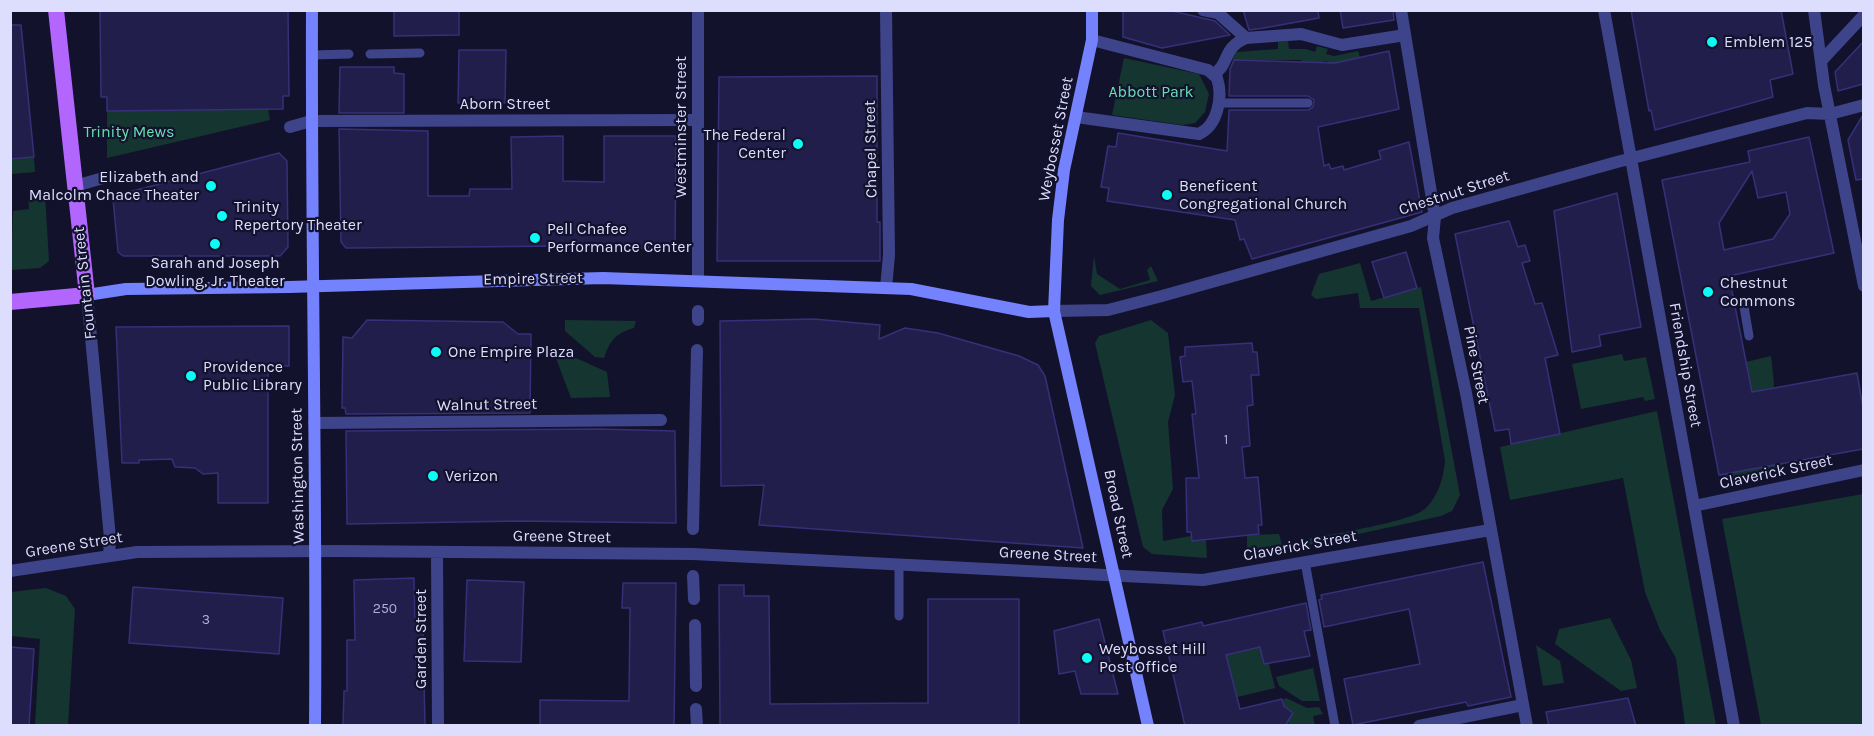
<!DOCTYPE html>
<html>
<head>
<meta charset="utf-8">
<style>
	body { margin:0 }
	#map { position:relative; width:1874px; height:736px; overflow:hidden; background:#13122c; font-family:Karla,sans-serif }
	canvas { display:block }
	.frame { position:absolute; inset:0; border:12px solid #ddddfe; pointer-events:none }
</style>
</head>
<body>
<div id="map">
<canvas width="1874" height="736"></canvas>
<div class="frame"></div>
</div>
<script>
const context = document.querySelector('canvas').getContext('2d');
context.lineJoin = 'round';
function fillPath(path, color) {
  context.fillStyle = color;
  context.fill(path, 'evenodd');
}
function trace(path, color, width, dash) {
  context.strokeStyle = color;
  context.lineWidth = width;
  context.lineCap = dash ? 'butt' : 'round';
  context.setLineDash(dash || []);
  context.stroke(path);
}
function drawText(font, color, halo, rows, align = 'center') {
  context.font = font + ' Karla,sans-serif';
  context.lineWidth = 4.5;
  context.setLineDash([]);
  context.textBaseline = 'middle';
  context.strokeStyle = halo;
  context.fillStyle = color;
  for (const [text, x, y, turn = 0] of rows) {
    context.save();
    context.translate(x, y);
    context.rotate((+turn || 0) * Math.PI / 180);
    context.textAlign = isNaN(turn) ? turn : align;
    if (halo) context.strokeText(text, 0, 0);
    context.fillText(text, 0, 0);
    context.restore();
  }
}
fillPath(new Path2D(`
	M1288,41l1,8h17l9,3 2,-6 11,3 -2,5 8,2 24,-5 2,6 -32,8 -1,-4 -25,5 -1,-6h-69l4,-8 42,-3v-7z
	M1124,58l75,16 10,20 -4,18 -10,11 -13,2 -70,-10z
	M268,109l2,11 -163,38v-47z
	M34,157l1,15 -24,2v-15z
	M28,194l17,1 4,66 -9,7 -29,2 2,-59 16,-2z
	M1094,256l3,18 23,15 30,-9 -3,-10 4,-4 7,15 -58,14 -9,-9z
	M1360,263l11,38 50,-14 39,208 -8,16 -11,5 -133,29v-6c23,-5 104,-17 118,-31 12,-12 18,-31 19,-47l-26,-153h-59l-2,-15 -42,6 -5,-4 8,-21z
	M565,320l71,1 -2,7c-18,5 -24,12 -30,30l-9,-1 -30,-26z
	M1151,320l17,13 7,62 -7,27 5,67 -11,21 1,31 28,-5 1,5 14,-1 1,18 -55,-4 -9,-7 -48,-204 4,-7z
	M556,349l51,23 3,25 -39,1 -17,-45z
	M1622,354l2,7 22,-4 9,42 -10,2 -2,-4 -62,12 -9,-45z
	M1771,356l3,28 -1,6 13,71 -13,13 -45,9 -9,-8 47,-10 -20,-103z
	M1657,411l59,314h-31l-9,-67 -16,-28 -15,-38 -22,-114 -113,22 -10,-53z
	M1863,494v231h-102l-39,-206z
	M1279,534l3,11 -35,8v-18z
	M46,588l20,8 9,13 -7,116h-33l5,-86 -29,-3v-44z
	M1610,618l21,42 6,28 -16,3 -66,-47 4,-15z
	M1536,645l24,16 4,22 -21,3z
	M1260,647l4,17h5l6,24 -38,9 -9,-36 -16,-3z
	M1313,668l7,33h-18l-23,-15 -3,-9z
	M1286,698l21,10 12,-1 4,7 -10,2 2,9h-26l-6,-25z`), '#153530');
const building = new Path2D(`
	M100,10h188l1,86h-6v13l-176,2v-14h-6z
	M394,10h65v25l-65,1z
	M1123,10h45l47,11 15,14 -68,13 -39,-11z
	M1243,10h75l1,8 -55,10 -15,2z
	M1340,10h53l1,10 -51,8z
	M1631,10h150l12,64 -23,6 3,17 -118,33 -4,-20 -2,1z
	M10,25h11l13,132 -24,2z
	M1863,42v42l-25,7 -3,-19z
	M459,50h47l-1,53h-47z
	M1389,51l10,58 -81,18 6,39 5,-2 2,5 12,-3 1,4 37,-11 -2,-8 30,-9 13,70 -170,47 -8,-20 -4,1 -5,-20 -128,-19 2,-13 -8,-1 7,-41 8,1 2,-14 109,18 2,-41h79l5,-3 1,-7 -6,-4h-79l1,-27 4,-9 101,3z
	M340,67h54v6l10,1v39h-65z
	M877,76v146h3v39h-163l2,-184z
	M1863,115v64l-7,1 -8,-40z
	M339,129l89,2v65h41l1,-7h42l-1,-52 52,-1v45l41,1v-46h72l-1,112h-108v-2l-221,2 -5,-6z
	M1809,137l25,116 -105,23 23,116 105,-19 6,35v41l-144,26 -57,-295 88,-18 -2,-11zM1752,171l6,27 28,-6 4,22 -17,25 -49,11 -5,-27z
	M279,153l8,8 1,86 -8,9h-157l-5,-4 -5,-53 4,-4z
	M1617,193l24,134 -42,8 2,11 -29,6 -18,-141z
	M1509,221l9,26 7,-2 5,16 -8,2 13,41 7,-1 16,52 -13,3 15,76 -49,10 -2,-15 -14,2 -40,-197z
	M1406,252l11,36 -33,10 -12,-36z
	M814,319l66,6 -1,14 26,-11 33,5 81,23 19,9 7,11 38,172 -324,-23 5,-40 -43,1 -1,-165z
	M367,320l136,2 15,12h13l-1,79 -184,1 -1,-6h-3l1,-71 9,1z
	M289,326v40h-21v137h-50v-30l-15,1 -8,-6 -20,-1 -3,-8 -33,1v3h-17l-6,-136z
	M1252,343l1,9h4l2,23h-8l2,30 -6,1 3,40 -8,1 3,31 13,-1 4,48h-4l1,9 -67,7 -1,-9h-4l-1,-54h13l-7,-64h4l-4,-33 -9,1 -3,-25 5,-1v-9z
	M599,429l76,2 1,92 -156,-2 -173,3 -1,-93z
	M1483,562l28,135 -43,9 -2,-4 -113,23 -9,-46 76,-15 -11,-55 -85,18 -5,-27 3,-1 -1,-4z
	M414,578l1,51h8l2,97h-82l1,-35h3v-51h8l-1,-60z
	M467,580l57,2 -3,80 -57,-1z
	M623,583h53l-2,143h-134v-26l89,1 1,-93h-8z
	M719,585h25v11h25l1,108 158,-1v-104h91v127h-299z
	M133,587l150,11 -4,56 -150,-11z
	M1306,603l5,27 -7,1 6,25 -46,8 -4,-17 -34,8 14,54 42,-10 2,7 9,7 -8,13h-100l-22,-95 39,-9 1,4z
	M1099,619l19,75h-37l-6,-23 -16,3 -5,-43z
	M10,647l24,2 -5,77h-19z
	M1628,698l8,28h-87l-3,-14z`);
fillPath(building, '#221e4c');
trace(building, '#363078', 1.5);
trace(new Path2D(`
	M370,54l50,-1
	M312,55l37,-1
	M1218,103h90
	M1743,301l6,35
	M1305,562l30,164
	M899,564v52`), '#3e448a', 9);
trace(new Path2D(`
	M1203,10l15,3 28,25 55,-4 41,11 63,-10
	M1214,74c16,-10 8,-26 32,-36
	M698,320v-9
	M693,529l4,-179
	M693,576l1,23
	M695,625l1,61
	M696,709l1,17`), '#3e448a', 12);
trace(new Path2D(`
	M1401,10l34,207 -2,21 33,155 61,333
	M1823,59l41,-44
	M1076,117l123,17c19,-9 24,-37 18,-56l-9,-8 -116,-30
	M290,127l21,-6 387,-1
	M75,186l28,-8
	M886,288l3,-33 -3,-245
	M87,295l23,243 -1,18
	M314,423l347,-3
	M1694,506l170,-36
	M437,552l1,174
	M10,571l127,-19 201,-1 355,3 510,26 287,-50
	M1419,726l104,-21`), '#3e448a', 12);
trace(new Path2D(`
	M698,10v270
	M1604,10l130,716
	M1814,10l10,75 40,201
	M1054,311l54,-1 54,-14 249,-70 41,-18 165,-46 190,-49 23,1 34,-9`), '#3e448a', 12);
trace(new Path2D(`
	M312,10c-1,239 5,477 3,716
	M1092,10v30l-28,130 -6,50 -4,91 94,415
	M87,295l39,-6 163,-2 314,-9 308,11 118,23 25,-1`), '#7582fd', 12);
trace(new Path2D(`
	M10,302l77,-7 -31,-285`), '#b266fd', 16);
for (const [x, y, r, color] of [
	[1712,42,6,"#0cfbf6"],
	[798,144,6,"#0cfbf6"],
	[211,186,6,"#0cfbf6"],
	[1167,195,6,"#0cfbf6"],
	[222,216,6,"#0cfbf6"],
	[535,238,6,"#0cfbf6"],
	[215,244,6,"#0cfbf6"],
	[1708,292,6,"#0cfbf6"],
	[436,352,6,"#0cfbf6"],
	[191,376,6,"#0cfbf6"],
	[433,476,6,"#0cfbf6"],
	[1087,658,6,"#0cfbf6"]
]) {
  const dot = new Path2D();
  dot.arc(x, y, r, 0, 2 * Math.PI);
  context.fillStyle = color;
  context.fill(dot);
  trace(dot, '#13122c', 2);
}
drawText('14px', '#aeadd2', null, [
	["1",1226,440],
	["250",385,609],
	["3",206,620]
]);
drawText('16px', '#ddddfe', '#13122c', [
	["Emblem 125",1724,42],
	["The Federal",786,135,"right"],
	["Center",786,153,"right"],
	["Elizabeth and",199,177,"right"],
	["Malcolm Chace Theater",199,195,"right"],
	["Beneficent",1179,186],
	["Congregational Church",1179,204],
	["Trinity",234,207],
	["Repertory Theater",234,225],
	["Pell Chafee",547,229],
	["Performance Center",547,247],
	["Sarah and Joseph",215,263,"center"],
	["Dowling, Jr. Theater",215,281,"center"],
	["Chestnut",1720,283],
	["Commons",1720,301],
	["One Empire Plaza",448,352],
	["Providence",203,367],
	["Public Library",203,385],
	["Verizon",445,476],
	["Weybosset Hill",1099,649],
	["Post Office",1099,667]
], 'left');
drawText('16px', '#68dfb3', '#13122c', [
	["Abbott Park",1151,92],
	["Trinity Mews",129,132]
]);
drawText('16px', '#ddddfe', '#13122c', [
	["Aborn Street",505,104],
	["Westminster Street",681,127,-90],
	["Weybosset Street",1056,139,-79],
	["Chapel Street",871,149,-91],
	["Chestnut Street",1454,193,-18],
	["Empire Street",533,279,-1],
	["Fountain Street",85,283,-96],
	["Pine Street",1476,365,79],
	["Friendship Street",1685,365,80],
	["Walnut Street",487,405,-1],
	["Claverick Street",1776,472,-12],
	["Washington Street",298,476,-91],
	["Broad Street",1118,514,78],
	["Greene Street",562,537,1],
	["Greene Street",74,545,-9],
	["Claverick Street",1300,546,-10],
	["Greene Street",1048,555,3],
	["Garden Street",421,639,-90]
]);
</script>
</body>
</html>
